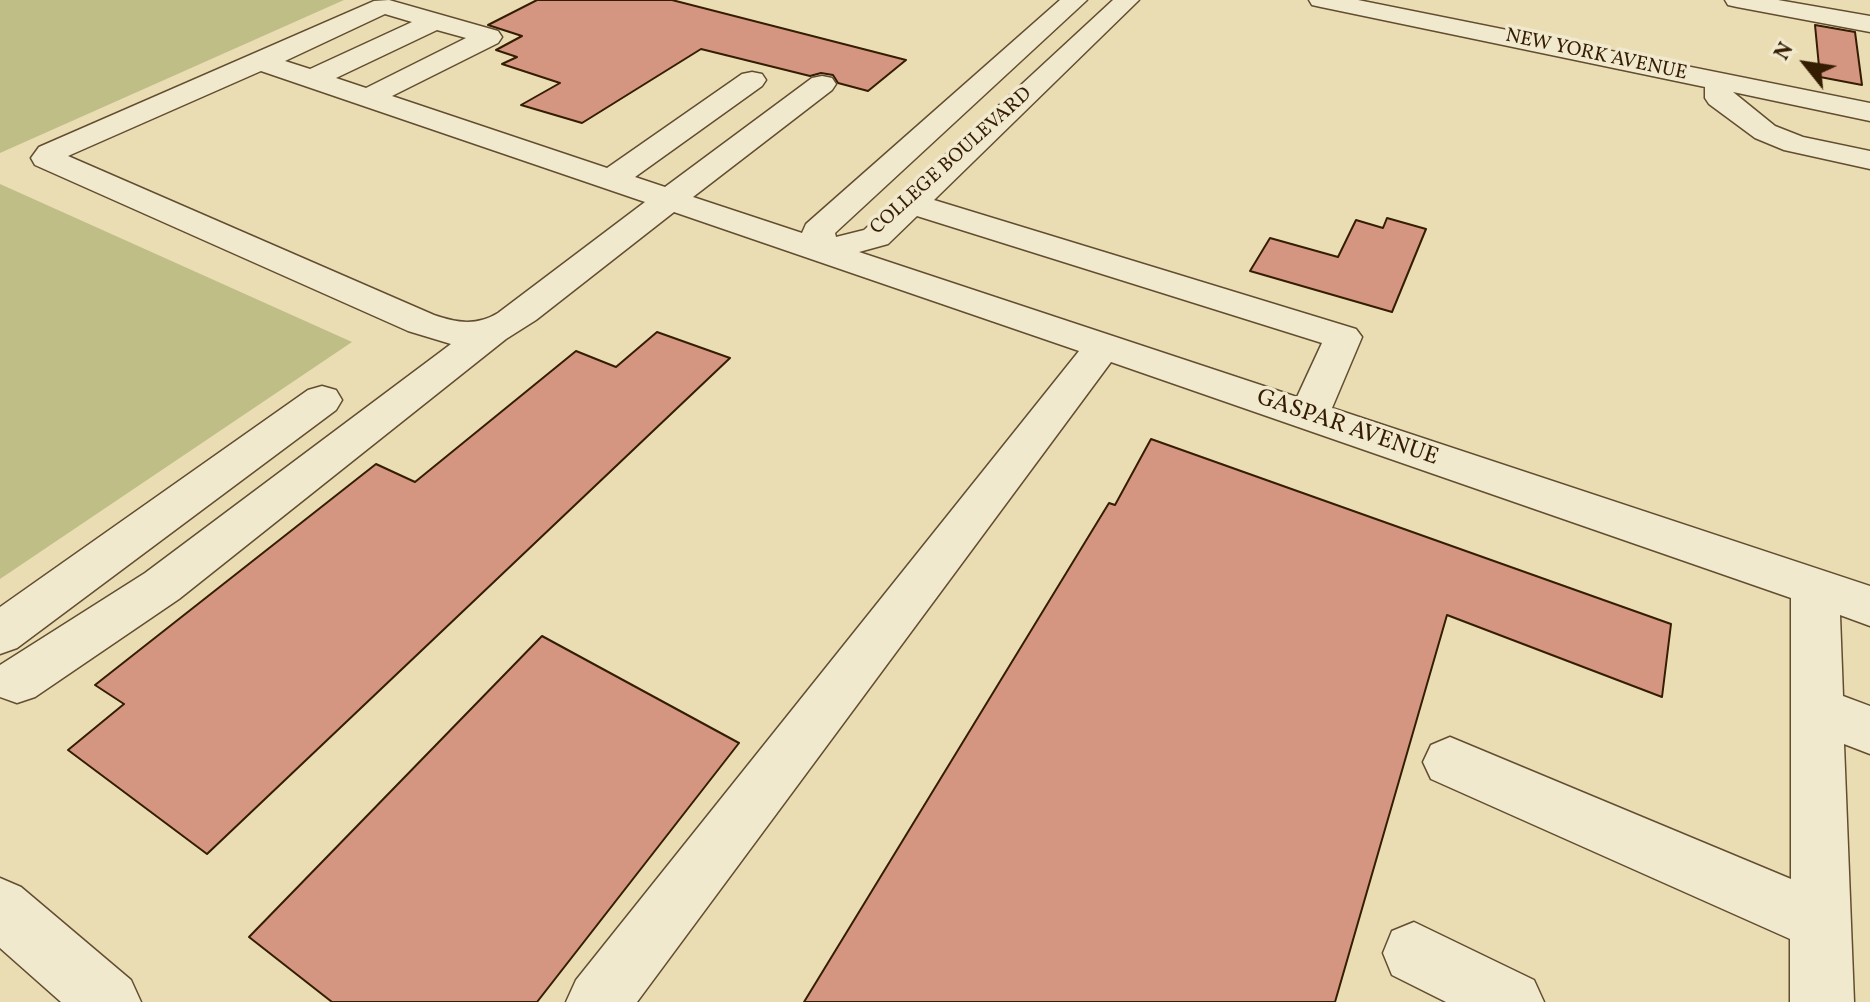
<!DOCTYPE html>
<html>
<head>
<meta charset="utf-8">
<style>
	body { margin:0 }
	#map { position:relative; width:1870px; height:1002px; overflow:hidden; background:#eaddb3; font-family:Vollkorn,serif }
	canvas { display:block }
	.north { position:absolute; left:1766px; top:24px; width:80px; height:80px; -webkit-text-stroke:6px #f1e9ce; paint-order:stroke; rotate:300deg; font-size:22px; font-weight:700; line-height:32px; text-align:center; color:#351d03 }
	.north::after { content:''; display:block; margin:auto; width:28px; height:36px; background:#351d03; clip-path:polygon(50% 0,100% 100%,50% 72%,0 100%) }
</style>
</head>
<body>
<div id="map">
<canvas width="1870" height="1002"></canvas>
<div class="north">N</div>
</div>
<script>
const context = document.querySelector('canvas').getContext('2d');
context.lineJoin = 'round';
function fillPath(path, color) {
  context.fillStyle = color;
  context.fill(path, 'evenodd');
}
function trace(path, color, width, dash) {
  context.strokeStyle = color;
  context.lineWidth = width;
  context.lineCap = dash ? 'butt' : 'round';
  context.setLineDash(dash || []);
  context.stroke(path);
}
function drawText(font, color, halo, rows, align = 'center') {
  context.font = font + ' Vollkorn,serif';
  context.lineWidth = 7;
  context.setLineDash([]);
  context.textBaseline = 'middle';
  context.strokeStyle = halo;
  context.fillStyle = color;
  for (const [text, x, y, turn = 0] of rows) {
    context.save();
    context.translate(x, y);
    context.rotate((+turn || 0) * Math.PI / 180);
    context.textAlign = isNaN(turn) ? turn : align;
    if (halo) context.strokeText(text, 0, 0);
    context.fillText(text, 0, 0);
    context.restore();
  }
}
fillPath(new Path2D(`
	M0,0h344l-344,153z
	M0,184l352,158 -352,237z`), '#bfbe87');
const building = new Path2D(`
	M537,0h135l234,60 -38,31 -30,-8 -5,-8 -12,-2 -11,3 -109,-27 -119,74 -61,-18 39,-22 -58,-19 15,-7 -21,-7 26,-14 -34,-11z
	M1815,25l40,7 7,53 -42,-8z
	M1387,218l39,11 -34,83 -142,-41 20,-33 68,19 18,-37 27,8z
	M657,332l73,26 -523,496 -139,-104 56,-46 -29,-19 281,-221 39,18 161,-131 40,16z
	M1151,439l520,185 -9,73 -215,-82 -112,387h-531l305,-499 6,2z
	M542,636l197,107 -202,259h-205l-83,-65z`);
fillPath(building, '#d59681');
trace(building, '#351d03', 2);
const minor = new Path2D(`
	M389,0l109,31 4,6 -4,6 -106,53 215,72 135,-94 10,-2 10,2 4,6 -4,6 -127,91 30,10 147,-109 10,-2 10,2 4,6 -4,6 -139,107 109,36 4,-9 254,-224h27l-252,233 1,4 28,-7 249,-230h26l-205,200 422,129 6,8 -30,71 538,178v40l-30,-11 3,81 27,10v48l-26,-10 10,258h-64v-63l-359,-160 -8,-17 8,-17 19,-8 341,142v-281l-680,-236 -474,640h-71l10,-22 503,-629 -405,-139 -138,108 -30,19 -327,260 -144,98 -18,6 -17,-6v-32l145,-92 306,-229 -43,-13 -373,-166 -4,-7 8,-11 335,-146zM385,14l27,8 -102,47 -25,-8zM437,30l29,8 -100,50 -30,-10zM261,71l384,131 -147,111c-21,13 -41,10 -64,2l-366,-159zM917,216l405,127 -25,54 -438,-145 29,-8z
	M1309,0h49l512,103v18l-137,-29 42,34 28,11 67,14v18l-86,-19 -29,-12 -46,-34 -4,-6v-11l-384,-80 -9,-2z
	M1725,0h53l92,16v16l-133,-25 -9,-2z
	M322,386l14,4 6,10 -6,10 -319,238 -17,6v-47l308,-217z
	M0,878l21,9 110,93 10,22h-80l-61,-54z
	M1414,922l120,58 10,22h-98l-54,-27 -9,-22 9,-22z`);
trace(minor, '#624d2f', 3);
fillPath(minor, '#f1e9ce');
drawText('20px', '#351d03', '#f1e9ce', [
	["NEW YORK AVENUE",1596,56,12],
	["COLLEGE BOULEVARD",952,162,-42]
]);
drawText('24px', '#351d03', '#f1e9ce', [
	["GASPAR AVENUE",1347,429,19]
]);
</script>
</body>
</html>
